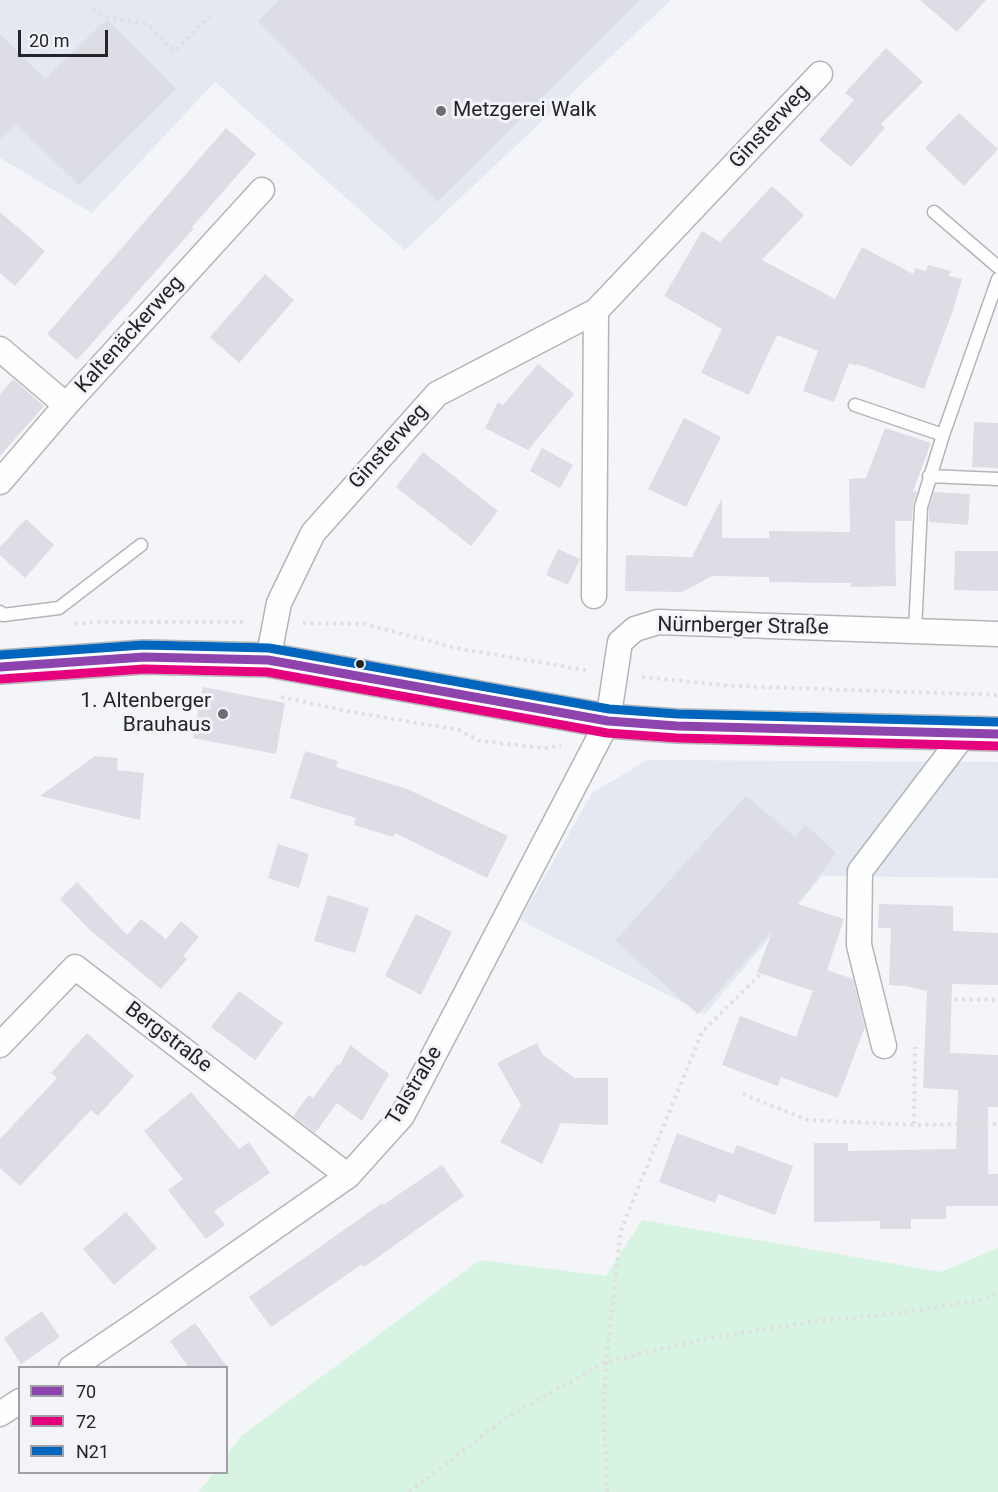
<!DOCTYPE html>
<html>
<head>
<meta charset="utf-8">
<style>
	body { margin:0 }
	#map { position:relative; width:998px; height:1492px; overflow:hidden; background:#f4f5f8; font-family:Roboto,sans-serif }
	canvas { display:block }
	.legend { position:absolute; left:18px; top:1366px; width:210px; height:108px; box-sizing:border-box; background:#f2f4fa; border:2px solid #a0a1a6; margin:0; padding:8px 10px; list-style:none; font-size:18px; color:#242527 }
	.legend li { display:flex; align-items:center; gap:12px; height:30px }
	.legend b { width:30px; border:2px solid #a0a1a6 }
	.scale { position:absolute; left:18px; top:30px; width:90px; height:27px; box-sizing:border-box; border:3px solid #242527; border-top:0; padding-left:8px; font-size:18px; line-height:21px; white-space:nowrap; color:#242527; -webkit-text-stroke:4px #f2f4fa; paint-order:stroke }
</style>
</head>
<body>
<div id="map">
<canvas width="998" height="1492"></canvas>
<ul class="legend">
<li><b style="height:8px;background:#8e44ad"></b>70</li>
<li><b style="height:8px;background:#e5007d"></b>72</li>
<li><b style="height:8px;background:#0065bd"></b>N21</li>
</ul>
<div class="scale">20 m</div>
</div>
<script>
const context = document.querySelector('canvas').getContext('2d');
context.lineJoin = 'round';
function fillPath(path, color) {
  context.fillStyle = color;
  context.fill(path, 'evenodd');
}
function trace(path, color, width, dash) {
  context.strokeStyle = color;
  context.lineWidth = width;
  context.lineCap = dash ? 'butt' : 'round';
  context.setLineDash(dash || []);
  context.stroke(path);
}
function drawText(font, color, halo, rows, align = 'center') {
  context.font = font + ' Roboto,sans-serif';
  context.lineWidth = 6;
  context.setLineDash([]);
  context.textBaseline = 'middle';
  context.strokeStyle = halo;
  context.fillStyle = color;
  for (const [text, x, y, turn = 0] of rows) {
    context.save();
    context.translate(x, y);
    context.rotate((+turn || 0) * Math.PI / 180);
    context.textAlign = isNaN(turn) ? turn : align;
    if (halo) context.strokeText(text, 0, 0);
    context.fillText(text, 0, 0);
    context.restore();
  }
}
fillPath(new Path2D(`
	M0,0h671l-266,250 -190,-168 -123,131 -92,-55z
	M647,760l351,2v116l-176,-2 -117,138 -185,-94 72,-127z`), '#e5e8f1');
fillPath(new Path2D(`
	M642,1220l299,52 57,-24v244h-799l15,-19 12,-1 1,-17 14,-19 239,-176 126,16z`), '#d6f4e1');
fillPath(new Path2D(`
	M279,0h361l-203,202 -179,-181z
	M920,0h66l-29,32z
	M107,19l69,70 -97,96 -63,-61 -16,15v-105l45,45z
	M886,48l37,34 -42,42 4,4 -34,39 -32,-27 35,-40 -9,-7z
	M959,113l39,36 -34,37 -39,-38z
	M226,128l30,26 -64,73 2,1 -117,132 -30,-26z
	M772,186l32,29 -42,45 73,39 27,-52 51,27 2,-6 11,3 2,-6 23,6 -2,5 13,3 -9,31 -29,79 -67,-25 -1,2 -7,-3 -15,39 -31,-11 15,-40 -41,-16 -28,60 -48,-22 21,-44 -58,-33 38,-65 18,11z
	M0,212l45,39 -30,35 -15,-13z
	M265,274l29,26 -55,63 -29,-26z
	M538,364l36,30 -46,56 -43,-22 13,-26 5,3z
	M13,379l31,27 -44,50v-62z
	M684,418l37,19 -35,70 -38,-18z
	M974,422l24,1v45l-26,-1z
	M885,428l46,15 -18,48 4,1 -4,14 -1,15h-17l1,65 -45,1v-4l-82,-1v-5l-57,-1 -30,16 -57,-1 1,-36 66,2 30,-59v40h47v-7l81,1 -1,-53 17,-1z
	M542,448l31,17 -13,23 -30,-17z
	M423,452l75,59 -27,35 -75,-59z
	M934,492l36,2 -2,31 -39,-3v-14z
	M26,519l28,26 -29,33 -25,-23v-8z
	M558,549l22,10 -12,26 -22,-10z
	M955,551h43v40l-44,-1z
	M203,687l82,16 -9,51 -83,-16z
	M305,751l33,10 -2,6 71,22 101,47 -21,42 -92,-45 -2,4 -39,-12 2,-7 -66,-20z
	M95,756l23,2 -1,12 27,3 -4,47 -100,-24z
	M746,796l49,41 10,-13 31,29 -38,51 46,15 -17,51 26,9 12,48 -27,71 -57,-21 -3,9 -56,-21 18,-49 56,21 17,-46 -56,-19 16,-42 -75,84 -83,-73z
	M278,844l31,10 -10,34 -31,-10z
	M77,882l50,53 14,-16 25,20 15,-18 18,16 -16,19 4,3 -26,30 -71,-59 -30,-31z
	M328,895l41,13 -14,45 -41,-12z
	M879,904l74,2v25l45,2v52l-46,-1 -2,69 48,2v52h-10v67h10v32h-52v13h-35v10h-31v-8l-66,1v-79h34v8l108,-2 2,-59 -35,-2 4,-97 -21,-5 -17,-1 2,-57h-13z
	M416,914l36,18 -31,63 -36,-19z
	M239,991l44,32 -28,37 -44,-33z
	M87,1033l47,43 -36,40 -7,-6 -71,76 -20,-18v-29l57,-61 -6,-5z
	M537,1043l5,11 32,24h34v47l-47,-2 -19,41 -42,-22 21,-37 -24,-42z
	M350,1045l39,29 -27,47 -25,-18 -22,30 -22,-17 16,-21 4,3 25,-34 2,1z
	M191,1092l48,57 10,-7 21,31 -56,38 11,14 -19,14 -38,-49 15,-11 -39,-48z
	M677,1133l56,21 4,-9 56,21 -18,49 -57,-21 -3,9 -56,-21z
	M442,1165l22,31 -100,71 -2,-3 -91,63 -22,-30 133,-94 1,2z
	M126,1212l31,36 -43,37 -31,-36z
	M42,1311l18,26 -39,27 -17,-26z
	M195,1323l33,45h-39l-19,-27z`), '#dcdde5');
const service = new Path2D(`
	M934,212l64,55
	M855,405l88,30
	M929,476l69,3
	M0,612l3,3 56,-7 82,-63
	M915,631l6,-124 22,-72 55,-156`);
const minor = new Path2D(`
	M0,349l66,56
	M0,482l66,-77 196,-215
	M594,596l2,-285
	M268,660l11,-57 34,-70 124,-139 159,-83 224,-237
	M0,1045l75,-78 273,209
	M884,1046l-25,-101 1,-74 105,-138
	M71,1368l68,-46 209,-146 54,-60 206,-395 12,-79 15,-13 23,-7 340,12
	M0,1414l20,-13`);
const secondary = new Path2D(`
	M0,667l144,-10 124,3 340,61 69,5 321,8`);
trace(service, '#b4b5b7', 15);
trace(minor, '#b4b5b7', 27);
trace(secondary, '#b4b5b7', 36);
trace(new Path2D(`
	M93,9l15,8 39,7 28,27 36,-37
	M303,623l62,1 91,24 134,23
	M75,624l22,-2h150
	M642,677l90,9 266,9
	M281,697l71,15 107,18 21,11 65,7 16,-2
	M947,999l51,1
	M743,1094l65,26 106,5 84,-1
	M914,1124l1,-77
	M409,1492l98,-75 99,-55 103,-24 108,-17 76,-7 88,-14 17,-6
	M607,1492l-3,-80 2,-50 15,-132 81,-198 93,-92`), '#e0e0e0', 4, [3, 4.5]);
trace(service, '#fdfefe', 12);
trace(minor, '#fdfefe', 24);
trace(secondary, '#fdfefe', 33);
trace(new Path2D(`
	M0,667l144,-10 124,3 340,61 69,5 321,8`), '#8e44ad', 9);
trace(new Path2D(`
	M1,679l143,-10 123,3 340,61 70,5 321,8`), '#e5007d', 9);
trace(new Path2D(`
	M0,655l143,-10 126,3 340,61 69,5 320,8`), '#0065bd', 9);
for (const [x, y, r, color] of [
	[441,111,6,"#6d6e70"],
	[360,664,5,"#242527"],
	[223,714,6,"#6d6e70"]
]) {
  const dot = new Path2D();
  dot.arc(x, y, r, 0, 2 * Math.PI);
  context.fillStyle = color;
  context.fill(dot);
  trace(dot, '#f2f4fa', 2);
}
drawText('21px', '#242527', '#f2f4fa', [
	["Metzgerei Walk",453,111],
	["1. Altenberger",211,702,"right"],
	["Brauhaus",211,726,"right"]
], 'left');
drawText('21px', '#242527', '#f2f4fa', [
	["Ginsterweg",770,127,-47],
	["Kaltenäckerweg",130,335,-48],
	["Ginsterweg",389,447,-48],
	["Nürnberger Straße",743,627,1],
	["Bergstraße",168,1038,37],
	["Talstraße",415,1086,-59]
]);
</script>
</body>
</html>
